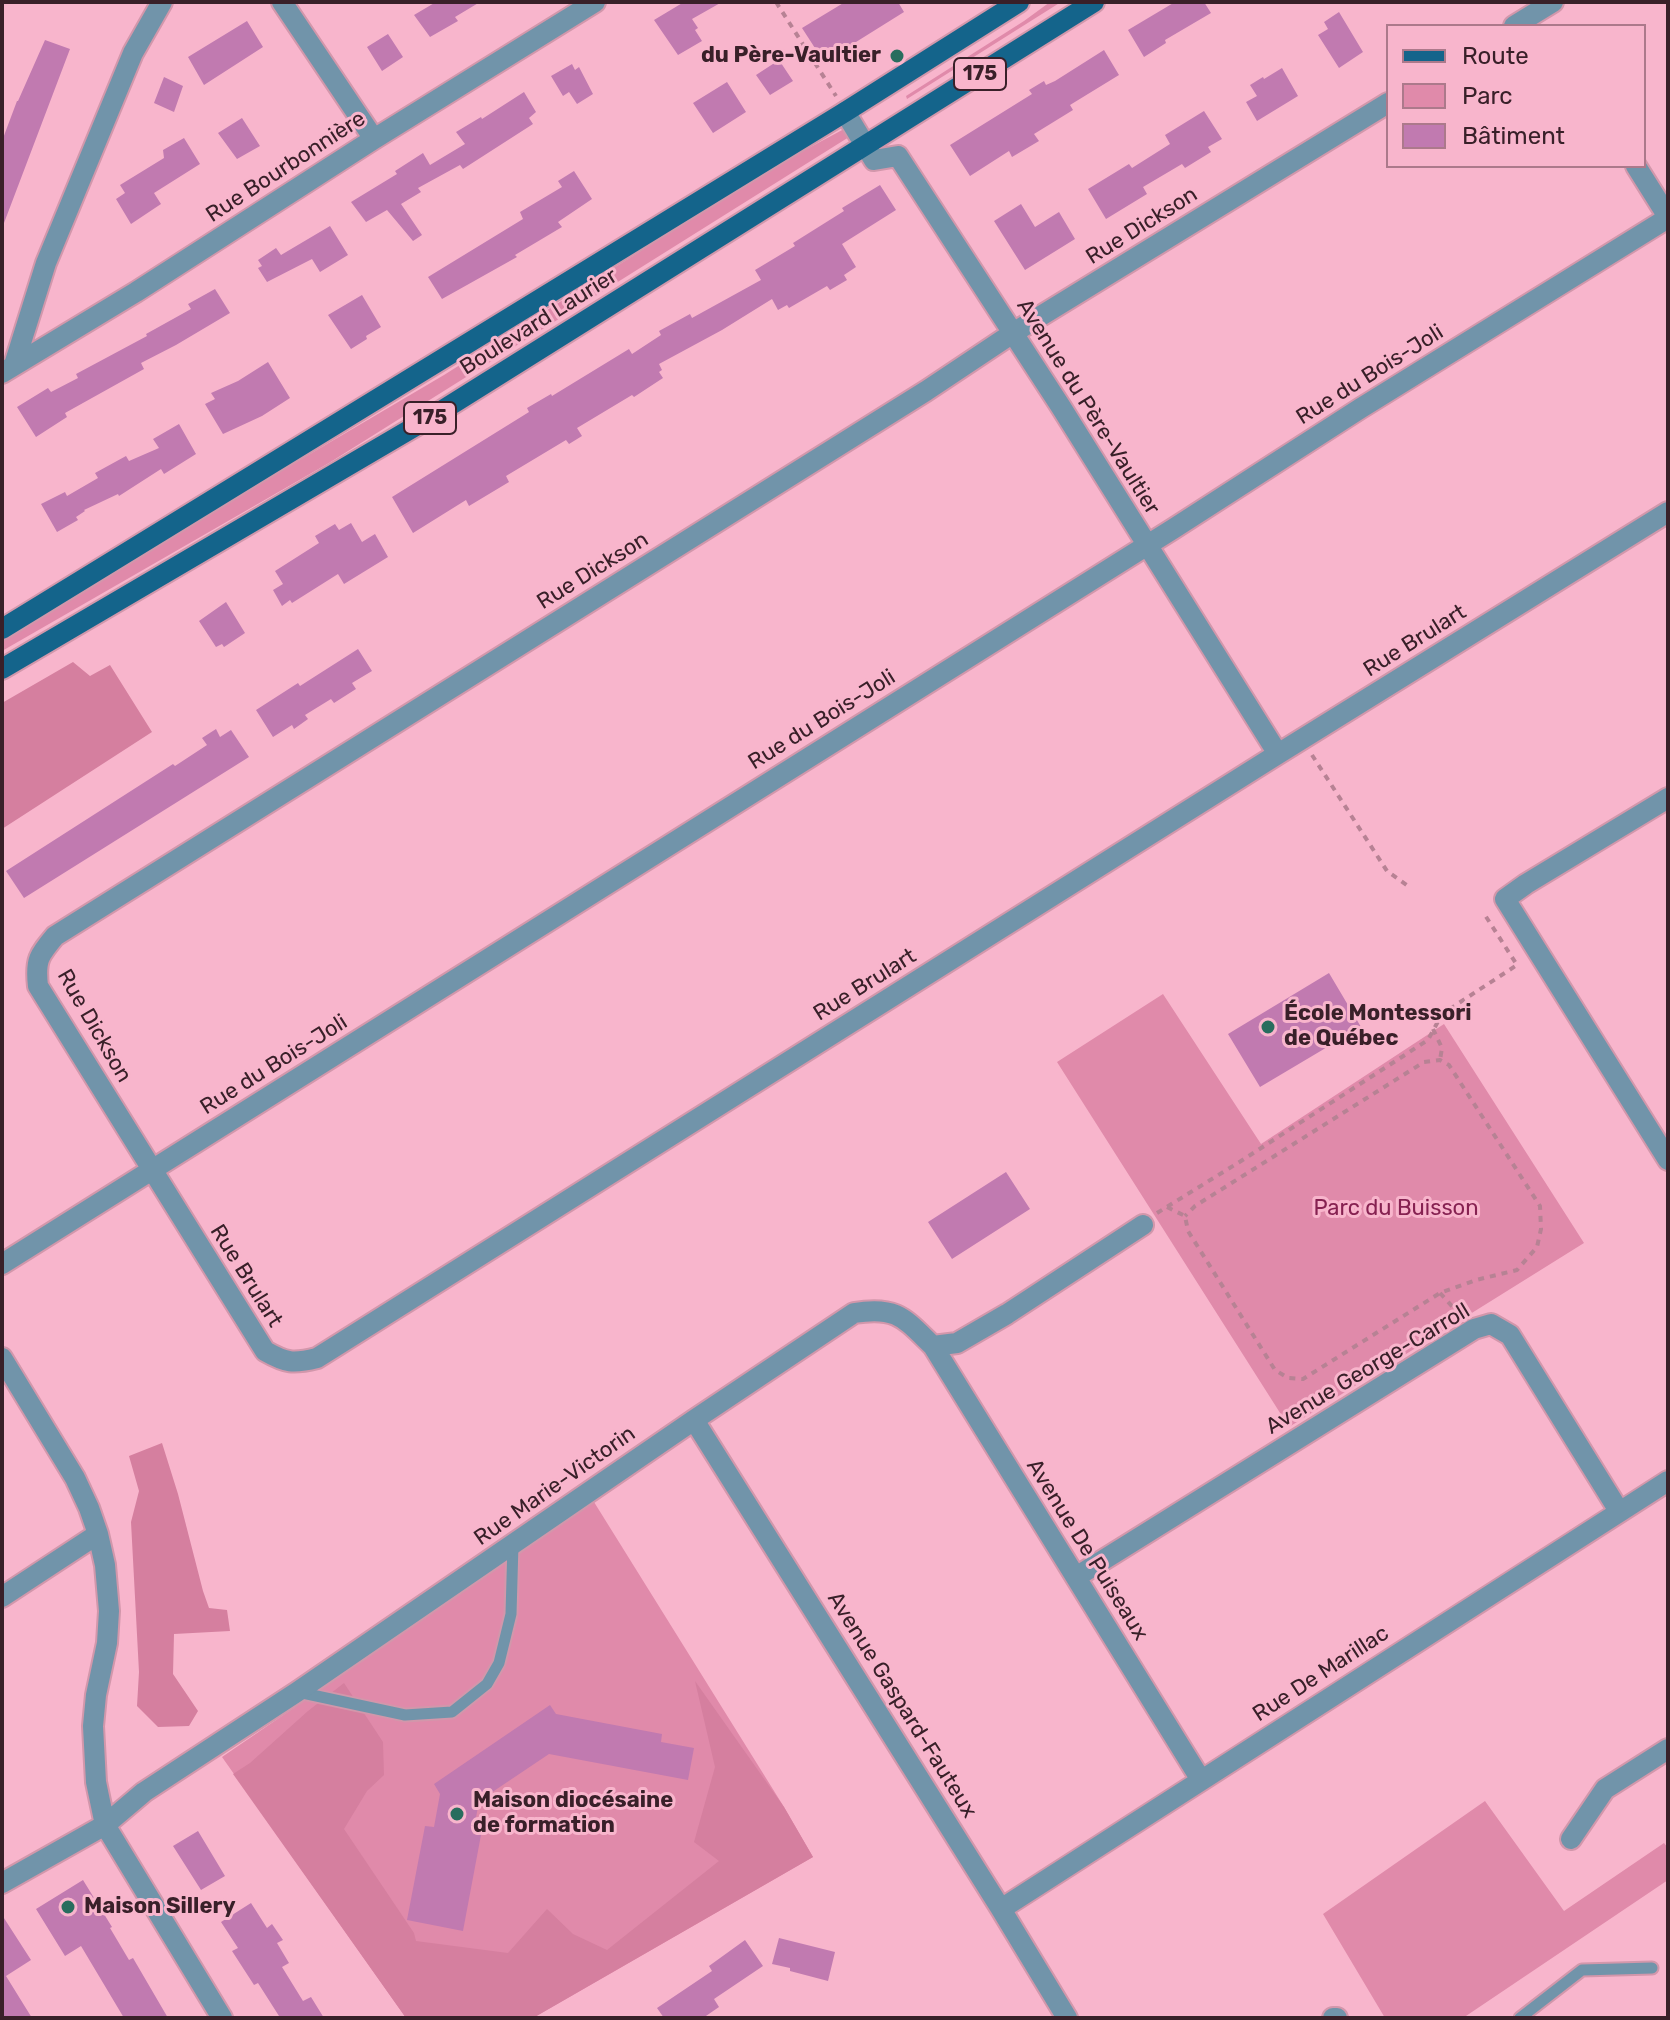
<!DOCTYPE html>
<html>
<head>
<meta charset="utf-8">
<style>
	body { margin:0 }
	#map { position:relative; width:1670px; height:2020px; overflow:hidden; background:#f8b5cc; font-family:Rubik,sans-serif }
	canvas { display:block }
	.frame { position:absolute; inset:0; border:4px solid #392029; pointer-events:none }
	.legend { position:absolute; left:1386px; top:24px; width:260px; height:144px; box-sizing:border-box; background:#f8b5cc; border:2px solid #ac798b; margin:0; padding:10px 14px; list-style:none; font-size:24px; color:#392029 }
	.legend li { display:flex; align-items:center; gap:16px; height:40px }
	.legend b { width:40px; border:2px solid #ac798b }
</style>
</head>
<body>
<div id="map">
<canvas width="1670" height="2020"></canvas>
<div class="frame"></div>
<ul class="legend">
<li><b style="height:10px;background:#14648b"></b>Route</li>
<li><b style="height:22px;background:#e08aaa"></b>Parc</li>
<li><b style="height:22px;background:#c17ab0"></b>Bâtiment</li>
</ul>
</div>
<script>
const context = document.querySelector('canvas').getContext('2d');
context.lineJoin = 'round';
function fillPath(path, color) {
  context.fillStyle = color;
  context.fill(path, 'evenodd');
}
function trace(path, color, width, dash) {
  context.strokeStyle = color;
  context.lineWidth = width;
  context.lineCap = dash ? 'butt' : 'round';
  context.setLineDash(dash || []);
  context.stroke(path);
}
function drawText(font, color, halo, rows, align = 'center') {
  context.font = font + ' Rubik,sans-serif';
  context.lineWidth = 6;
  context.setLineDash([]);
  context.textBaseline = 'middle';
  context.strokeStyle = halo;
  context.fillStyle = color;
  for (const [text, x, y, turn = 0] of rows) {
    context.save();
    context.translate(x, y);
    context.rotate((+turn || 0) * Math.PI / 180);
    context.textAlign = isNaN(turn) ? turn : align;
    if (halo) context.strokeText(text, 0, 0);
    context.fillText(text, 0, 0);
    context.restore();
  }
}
fillPath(new Path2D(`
	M1050,2h11l-154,97 -1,-3 118,-75z
	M844,129l5,8 -520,326 -327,188v-12l45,-30 397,-234 333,-210z
	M1163,994l98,150 183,-120 140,219 -295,184 -232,-365z
	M594,1502l190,305 29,50 -280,161h-127l-184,-261z
	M1485,1801l79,110 100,-68 4,5v32l-205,138h-78l-62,-104z`), '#e08aaa');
fillPath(new Path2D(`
	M73,662l17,14 20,-11 42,67 -150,97v-126z
	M162,1443l16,51 25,97 6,17 18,2 3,21 -56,3 -1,40 25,37 -9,15 -31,1 -21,-21 2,-34 -8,-150 8,-31 -10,-35z
	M695,1681l89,126 29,50 -280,161h-127l-173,-244 17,-11 58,-52 36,-28 39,59 1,33 -17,16 -23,38 70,104 2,8 92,12 39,-44 26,25 34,16 112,-89 -25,-19 21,-75z`), '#d57f9f');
fillPath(new Path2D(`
	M436,2h44l-25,15 3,4 -28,16 -16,-22z
	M684,2h38l-30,17 6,9 -3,2 7,11 -24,14 -24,-35z
	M845,2h53l6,10 -80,50 -22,-34z
	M1175,2h29l7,11 -46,27 1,3 -22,14 -16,-27z
	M1339,12l24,40 -24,16 -21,-33 10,-6 -4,-7z
	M247,21l16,26 -59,38 -16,-28z
	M388,34l15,23 -21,14 -15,-24z
	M45,40l25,9 -66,174 -2,-1v-81l15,-40h1z
	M1104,50l15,25 -49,30 3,5 -39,24 5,7 -27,16 -3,-6 -39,25 -20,-31 82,-51 -3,-4 15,-9 2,4 9,-4z
	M779,60l14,21 -23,14 -14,-20z
	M572,64l3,6 4,-3 14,27 -16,10 -8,-12 -6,4 -12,-20z
	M1282,68l16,28 -41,25 -11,-19 11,-6 -7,-11 13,-8 1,2z
	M164,77l19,9 -9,26 -20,-9z
	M727,82l19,30 -33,21 -20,-30z
	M524,92l12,20 -7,6 4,6 -70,45 -3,-4 -42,23 3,4 -20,12 21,31 -9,6 -26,-31 -21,12 -15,-20 46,-28 -2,-3 28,-18 7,12 35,-21 -9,-12 25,-15 1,2z
	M1204,111l18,28 -14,8 3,5 -26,16 -3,-4 -39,23 4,7 -41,25 -18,-30 41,-25 3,4 38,-24 -5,-9z
	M242,118l18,28 -23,13 -19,-26z
	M184,138l16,26 -46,29 7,11 -30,20 -15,-25 9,-6 -5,-8 44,-27 -1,-8z
	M574,171l18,28 -34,23 4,5 -47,28 2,2 -75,42 -14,-22 95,-58 -3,-7 42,-25 -4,-6z
	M880,185l16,25 -54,34 14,23 -12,8 3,5 -17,10 -3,-4 -38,22 -2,-3 -9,5 -6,-11 -50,31 -63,34 3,6 -3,2 4,6 -29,19 -2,-2 -55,33 5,8 -13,8 -3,-4 -60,36 3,6 -40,24 -3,-6 -53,33 -21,-36 137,-85 -2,-4 24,-14 1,2 77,-47 3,5 29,-19 -2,-4 31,-17 2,4 69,-38 -6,-10 40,-24 -2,-3 51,-32 -2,-3z
	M1021,204l14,23 24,-15 16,27 -50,31 -31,-49z
	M330,226l18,29 -28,17 -8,-13 -45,23 -9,-14 4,-2 -4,-6 18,-12 5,7z
	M215,289l15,24 -54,32 -35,18 3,6 -79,44 2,4 -31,20 -19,-30 31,-19 3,4 27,-14 -2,-4 71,-38 -1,-2 45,-25 -3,-5z
	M362,295l19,32 -15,9 1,3 -16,10 -23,-34z
	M268,362l22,36 -28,18 -39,18 -18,-30 10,-5 -4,-6 27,-12z
	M179,424l17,30 -32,20 -3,-5 -42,27 -1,-2 -34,16 1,1 -9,6 2,3 -21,12 -16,-28 24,-12 2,4 31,-18 -3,-5 31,-17 3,5 30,-13 -6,-9z
	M351,523l11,19 13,-8 13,23 -44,27 -6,-10 -46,29 -2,-3 -8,6 -9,-16 10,-6 -8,-13 44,-28 -4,-7 20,-12 4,6z
	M226,602l19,31 -21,14 -2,-3 -6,3 -17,-26z
	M358,649l14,22 -20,12 4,6 -22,14 -3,-4 -26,16 3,4 -14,10 -2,-4 -19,12 -17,-27 42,-27 2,3z
	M216,729l4,8 11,-7 18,27 -225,141 -18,-27 167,-107 2,2 32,-21 -5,-7z
	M1329,973l32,54 -101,60 -32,-53z
	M1006,1172l24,37 -78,50 -24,-37z
	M550,1705l6,9 106,20 -1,8 33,6 -6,32 -139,-26 -70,47 -6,33 8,1 -18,96 -56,-11 18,-94 9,1 6,-33 -6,-10z
	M198,1831l27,45 -24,14 -28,-44z
	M83,1880l29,47 -2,1 19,32 4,-2 35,60h-44l-43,-72 -16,10 -29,-47z
	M251,1903l16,25 5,-4 11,16 -6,3 12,20 -7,4 21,34 8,-4 13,21h-48l3,-2 -21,-33 -4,2 -22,-34 6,-3 -17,-26z
	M2,1915l29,45 -25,16 26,42h-30z
	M779,1938l56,14 -7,29 -38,-10v-3l-18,-4z
	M745,1940l18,26 -49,33 5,8 -16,11h-39l-7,-10 55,-37 -3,-5z`), '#c17ab0');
const lane = new Path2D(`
	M298,1692l107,23 47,-3 35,-28 12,-21 12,-49 2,-70
	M1520,2018l62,-48 70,-2`);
const street = new Path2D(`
	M282,2l92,137
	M1514,26l39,-24
	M1388,103l-375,230 -87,58 -871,545c-16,19 -20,24 -17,50l227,365c21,12 28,13 52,7l961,-604 390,-242
	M845,112l29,48 24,-4 163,251 217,347
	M1636,166l32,51
	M14,365l32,-102 87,-210 29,-51
	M2,373l134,-81 238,-153 221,-137
	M1668,798l-142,86 -21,15 163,261
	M2,1264l1171,-735 188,-121 307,-190
	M933,1346l268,434
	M2,1358l73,120 14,30 9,26 7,31 4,46 -2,32 -11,52 -3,31 3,56 9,43 117,193
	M694,1420l307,489 66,109
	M1076,1577l398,-248 17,-5 19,11 109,176
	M2,1597l96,-63
	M1571,1839l34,-50 63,-40
	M2,1883l103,-58 39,-33 153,-100 397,-272 160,-107c43,-7 50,5 79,33l24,-3 50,-29 136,-89
	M1001,1909l667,-428
	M1333,2018h4`);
const primary = new Path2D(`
	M2,629l843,-517 174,-110
	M2,669l436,-256 656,-411`);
trace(lane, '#d297ab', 15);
trace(street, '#d297ab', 24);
trace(primary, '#d297ab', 24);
trace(new Path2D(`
	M776,2l60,94
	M1312,755l75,116 21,15
	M1433,1029l9,19 -2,12
	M1167,1207l18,9 3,15 87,139 13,8 15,1 137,-86 36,-13 41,-10 20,-23 4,-18 -1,-23 -91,-141 -9,-5 -16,2 -229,144 -10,10
	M1157,1213l84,-52 187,-121 14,-26 75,-49 -34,-53
	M1440,1293l20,22`), '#b78294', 4, [6, 6]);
trace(lane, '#7194aa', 11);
trace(street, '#7194aa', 20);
trace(primary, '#14648b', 20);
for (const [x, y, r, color] of [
	[897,56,8,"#296d5e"],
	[1268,1027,8,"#296d5e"],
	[457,1814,8,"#296d5e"],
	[68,1907,8,"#296d5e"]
]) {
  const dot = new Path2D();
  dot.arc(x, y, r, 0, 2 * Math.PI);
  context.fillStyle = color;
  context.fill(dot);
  trace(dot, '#f8b5cc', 3);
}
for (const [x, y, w] of [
	[980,74,52],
	[430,418,52]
]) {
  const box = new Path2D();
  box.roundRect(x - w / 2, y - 16, w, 32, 6);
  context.fillStyle = '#f8b5cc';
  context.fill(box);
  trace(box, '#392029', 2);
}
drawText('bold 20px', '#392029', null, [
	["175",980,74],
	["175",430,418]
]);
drawText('bold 22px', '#392029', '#f8b5cc', [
	["du Père-Vaultier",881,56,"right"],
	["École Montessori",1284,1014],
	["de Québec",1284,1039],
	["Maison diocésaine",473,1801],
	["de formation",473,1826],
	["Maison Sillery",84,1907]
], 'left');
drawText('22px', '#392029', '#f8b5cc', [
	["Rue Bourbonnière",286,167,-33],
	["Rue Dickson",1142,226,-32],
	["Boulevard Laurier",539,322,-32],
	["Rue du Bois-Joli",1370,375,-32],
	["Avenue du Père-Vaultier",1088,407,58],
	["Rue Dickson",593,571,-32],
	["Rue Brulart",1415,641,-32],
	["Rue du Bois-Joli",822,720,-32],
	["Rue Brulart",865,985,-32],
	["Rue Dickson",94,1026,60],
	["Rue du Bois-Joli",274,1065,-32],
	["Rue Brulart",246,1276,58],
	["Avenue George-Carroll",1368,1369,-31],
	["Rue Marie-Victorin",555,1486,-35],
	["Avenue De Puiseaux",1087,1550,58],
	["Rue De Marillac",1321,1674,-33],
	["Avenue Gaspard-Fauteux",902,1705,58]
]);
drawText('22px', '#862151', '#f8b5cc', [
	["Parc du Buisson",1396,1209]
]);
</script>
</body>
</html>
